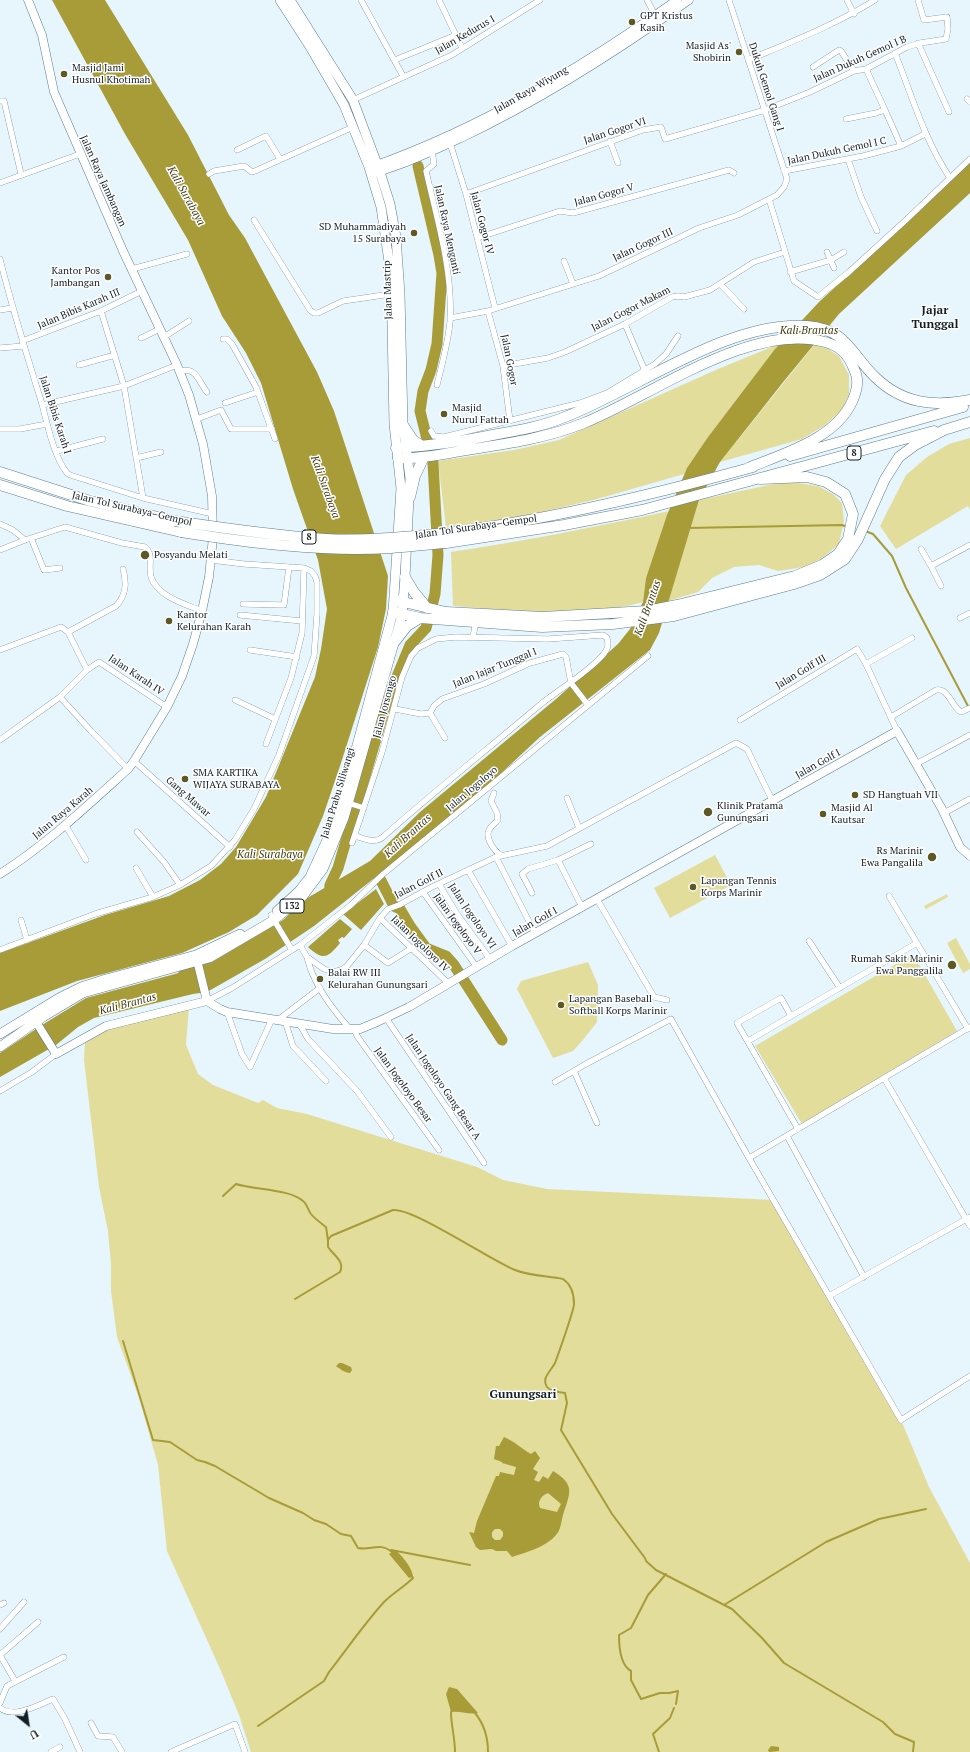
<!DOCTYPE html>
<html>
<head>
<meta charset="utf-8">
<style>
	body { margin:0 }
	#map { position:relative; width:970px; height:1752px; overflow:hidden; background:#e7f5fd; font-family:"PT Serif",serif }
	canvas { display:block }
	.north { position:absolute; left:8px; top:1704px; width:40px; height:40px; -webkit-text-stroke:3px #fff; paint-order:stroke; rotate:150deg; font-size:11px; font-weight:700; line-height:16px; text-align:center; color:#111e25 }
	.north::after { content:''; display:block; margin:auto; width:14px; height:18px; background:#111e25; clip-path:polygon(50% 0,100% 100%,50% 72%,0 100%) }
</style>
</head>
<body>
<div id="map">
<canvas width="970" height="1752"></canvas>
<div class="north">U</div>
</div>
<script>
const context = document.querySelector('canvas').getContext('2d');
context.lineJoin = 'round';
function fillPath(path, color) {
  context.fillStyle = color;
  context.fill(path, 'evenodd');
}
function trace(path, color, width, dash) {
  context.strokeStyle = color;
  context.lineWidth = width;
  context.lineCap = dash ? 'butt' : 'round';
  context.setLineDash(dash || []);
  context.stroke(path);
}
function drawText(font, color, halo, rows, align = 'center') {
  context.font = font + ' "PT Serif",serif';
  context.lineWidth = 3;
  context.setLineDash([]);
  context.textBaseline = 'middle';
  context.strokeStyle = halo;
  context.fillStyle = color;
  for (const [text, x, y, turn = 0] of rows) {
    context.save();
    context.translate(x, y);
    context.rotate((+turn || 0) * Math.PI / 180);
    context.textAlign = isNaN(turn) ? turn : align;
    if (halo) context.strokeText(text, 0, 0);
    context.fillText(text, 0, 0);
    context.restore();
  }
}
fillPath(new Path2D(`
	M779,344l-71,93 -24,37 -87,25 -88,21 -63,7 -8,-66 76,-11 45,-10 159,-71z
	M814,345l14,4 11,7 10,19v20l-8,16 -16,14 -23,14 -82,23z
	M970,438v72l-2,-4 -72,43 -16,-23 26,-51 21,-18 22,-13z
	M778,483h20l20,3 15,8 9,9 2,18 -5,23 -18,15 -17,8 -26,4 -19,-6 -25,2 -22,11 -14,14 -30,9 31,-101z
	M669,511l-23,67 -3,24c-62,17 -127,9 -190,4l-2,-54c73,-11 145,-25 218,-41z
	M715,855l16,30 -61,33 -16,-30z
	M947,894l1,3 -22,12 -2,-3z
	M956,938l14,26v5l-7,4 -16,-30z
	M913,954l44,77 -155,93 -47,-78z
	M588,962l10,23 -1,37 -14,18 -10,11 -20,7 -36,-69 4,-8z
	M189,1007l-3,38 12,29 15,11 45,18 5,-3 14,8 30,6 170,53 26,13 44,9 227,11 127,220 28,67 41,76v189h-719l-12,-37 -18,-44 -54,-120 -9,-86 -19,-67 -22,-61 -6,-46v-27l-3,-33 -9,-44 -15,-127 1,-18 19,-13z`), '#e3dd9c');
fillPath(new Path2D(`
	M52,0h53l83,135 41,80 16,23 72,134 17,39 54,165 -2,33 -8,38 -38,119 -17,50 -25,58 -41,41 -28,17 -47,21 -105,28 -77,30v-58l105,-38 64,-19 31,-16 21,-16 15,-17 30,-50 49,-120 6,-28 6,-40 -9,-49 -25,-71 -32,-106 -15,-30 -24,-37 -34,-76 -63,-106z
	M970,162v31l-131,121 -55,67 -64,81 -21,38 -40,133 -9,17 -110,87 -44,41 -80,67 -102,81 -49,33 -58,33 -14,2 -99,24 -16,9 -22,18 -56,32v-24l42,-28 44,-27 100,-27 14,-2 83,-49 21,-20 66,-39 50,-49 136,-113 62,-55 12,-15 13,-27 3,-24 21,-63 20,-47 21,-31 67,-88 45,-48 89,-81z
	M376,889l8,15 -23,26 -18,-16z
	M340,919l12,10 -8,9 -2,-1 -4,3 2,3c-12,15 -17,18 -32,4z
	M339,1363h3l9,4 1,3 -2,3c-5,0 -10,-4 -14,-7z
	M504,1437c10,4 18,12 27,17l4,-3 5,7 -7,11 5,3 -4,8 5,2 4,-6 5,3 5,-8c23,14 17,22 10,44 -2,7 -2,15 -7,20 -10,12 -29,17 -44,22l-5,-6h-11l-4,-2 -12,1 -4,-3 -7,-15 5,1 3,-12 19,-45h3l1,-4 14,3 2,-8 -14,-4v-1l-8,-3 2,-13h3zM548,1493l13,11 -4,8 -17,-4c-3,-7 2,-13 8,-15zM495,1529h5l3,3v4l-3,4h-5l-3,-3v-5z
	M395,1550c7,5 18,19 18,27l-4,1 -20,-24z
	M449,1687l8,2 21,24c-8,2 -18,-2 -27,-1l-5,-18z
	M771,1746l8,1v4l-10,1 -1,-2z`), '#a79c38');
trace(new Path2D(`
	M688,528l154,-3 5,2
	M865,531l8,3 19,22 14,32 63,120
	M223,1196l13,-12c18,6 54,5 67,17 4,3 5,9 8,13 4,5 10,9 15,13l2,13
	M295,1299l45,-27c5,-11 -6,-16 -12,-25v-7l3,-4 62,-26c21,-2 97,50 122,60 15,6 33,6 48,9 9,6 11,15 11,25 0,6 -16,51 -19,59 -4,8 -14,15 -8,24 4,5 12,5 18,6l2,10 -6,27 51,84 33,44 1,3 10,9 76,39 30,29 22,25 99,59 12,12 19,8 -1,10
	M123,1341l30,99 17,2 27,18 8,2 10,4 54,32 34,15 11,7 12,4 15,10 10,2 7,12c13,3 22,-7 35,5
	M391,1550l79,15
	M666,1574l-18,21 -17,33 -12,7c0,11 1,30 12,36v9l10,19 19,-6h9l9,-2 -2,13
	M724,1605l102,-63 53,-23 47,-10
	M453,1710l-2,2c0,14 4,25 4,40
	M475,1713c9,11 13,25 13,39
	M258,1726l66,-45 5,-9c18,-23 35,-48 55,-70 9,-9 20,-15 29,-24l-1,-2
	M659,1752l-6,-18 17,-16 4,-10`), '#a79c38', 2);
trace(new Path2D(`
	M374,867l20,39 6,3 10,17 16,22 20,8 8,9 48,75
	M329,899l1,-14 8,-17 49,-167 23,-56 16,-17 9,-34 3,-39 -5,-92 -13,-52 3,-20 8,-21 6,-26 5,-71 -3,-18 -21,-89
	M178,983l8,-12 24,-4`), '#a79c38', 11);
const street = new Path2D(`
	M361,0l42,76
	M439,0l23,48
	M647,0l8,15
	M847,0l7,14
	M918,43l31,69
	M895,53c17,43 29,86 55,125
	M395,60l61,-25
	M748,60c43,-18 87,-35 127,-60
	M813,67l26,-17 2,1 13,20
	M967,99l3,3
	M353,100l99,-45 88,-55
	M0,101h4l17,73
	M885,110l16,36
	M846,119l30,-6 9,-3 -19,-41
	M610,141l8,22
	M450,143l16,51 29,114
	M237,150l29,-14 14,23
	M432,151l2,13 -8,7c11,49 27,100 24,151 -2,21 -8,42 -13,63
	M848,159l13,38 16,34
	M784,171l79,-15 38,-10 24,-12
	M209,174l5,-3 30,-5 8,6 3,-1 98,-44
	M0,183l80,-29
	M466,194l177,-64 18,-3 4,12 100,-29 45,-18 44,-21 12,-2 41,-22 13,-4 26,-4 2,-10 -1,-12 -23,3 -6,-20
	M769,199l25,82 24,16 31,-25 57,-52 64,-61
	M254,220l56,90 4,3h4l25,-12 48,-7
	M477,238l83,-27 13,2 156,-43 5,3
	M827,252l7,16
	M0,259c12,49 27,97 42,145 5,19 12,53 25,69l3,2 73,23 70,16
	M564,261l9,23
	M132,269l55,-15
	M790,272l41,-12 13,-8
	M720,284l24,25
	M0,310l12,-2
	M101,311l23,75 19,112
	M488,311l15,55 7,55
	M450,318l38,-7 111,-35 100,-48 39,-13 39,-20 7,-8 3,-8 -58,-179
	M625,324l20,47
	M164,337l25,-16
	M141,338l19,-9
	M223,339h4l5,5 24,43 19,52
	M22,341l79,-30 41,-20
	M0,348l23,-2
	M79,365l36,-10
	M503,366l45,-8 17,-6 60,-28 47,-27 6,-1 6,1 26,-7 44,-28 31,-10
	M180,371c17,-4 18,10 27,21
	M225,403l33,-11
	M42,405l82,-19 53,-21
	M197,419l24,-9 10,19h41
	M0,429h20l27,-5
	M431,431l3,5 10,1 136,-34 27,-10 48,-29 11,-10 12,-18
	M57,451l46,-12
	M136,458l25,-6
	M0,524l13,6 12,10
	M31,538l13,32 16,-2
	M921,549l10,17
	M0,550l25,-10 40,-13 57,16 23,4c9,7 3,20 6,30 7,20 34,27 51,34
	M941,586l-10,-20 39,-21
	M243,604l41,1 5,-38
	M240,615l62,6
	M960,618l10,-5
	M68,632l48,-26c10,-11 11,-22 7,-37
	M473,637l3,-16
	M0,650l61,-23 7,5 19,38
	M250,650l47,7
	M866,664l46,-26
	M60,697l31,34 37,38
	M235,700l40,19
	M395,709l26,5 9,-1 15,25
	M430,713l4,-7 8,-7 42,-15 46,-21 33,-9 3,3 5,26 17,22
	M891,717l45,-27c13,-2 15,16 25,22l9,-4
	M740,720l117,-71 9,15 31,67
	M0,740l60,-43 27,-27 12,-8 68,45
	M266,744l25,-66 11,-45 2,-65
	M134,761l96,86
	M916,764l54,-29
	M494,793l-3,8 6,12 1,7c-3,3 -7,6 -9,10 -4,8 5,21 12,25
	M567,798l12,30
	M348,803l16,5
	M944,813l26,-14
	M66,826l20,34
	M137,832l27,30 16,23
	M352,843l30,-91 20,-75 9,-21 7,-8 18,-9 20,-2 92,2 55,-4 4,3c2,7 1,11 -4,17 -17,19 -42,33 -62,49 -52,44 -106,87 -158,133 -8,7 -18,2 -28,-1
	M496,857l39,76
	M136,868l17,29
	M468,870l44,76
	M439,884l18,30 33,45
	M423,892l53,74
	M532,893l-10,-19 6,-5 30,-9
	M889,896l79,133
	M597,899l57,98 13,3
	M582,907l-24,-47 33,-16
	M271,915l21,35
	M380,918l68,65
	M21,920l6,20
	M809,941l31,47
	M300,945l7,12 17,12 9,3 8,-2 6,-4 17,-21 16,-27 8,-9 11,-4 33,-18 64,-30 51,-11 189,-103 11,6 25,51
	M364,945l24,18 24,-15
	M0,950l95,-36 58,-17 27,-12 31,-19 24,-26 19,-31 25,-54 35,-99 3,-42v-32l-2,-6 -4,-5 -7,-3 -60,-4 -33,-4
	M307,957c6,27 25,52 43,72
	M207,1001l25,-13 68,-43 51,-40 31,-30 266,-219
	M227,1012l15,42 8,13 22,-48
	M791,1016l-10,-18 -44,25 61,106
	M386,1018l98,145
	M278,1020l42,-32
	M285,1021l8,25 33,35
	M299,1023l9,16 49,52 34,46
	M354,1029l3,7 82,114
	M748,1041l169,-98
	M574,1071l23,52
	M884,1078l86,148
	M555,1082l29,-17 87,-46 78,139 152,262 69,-44
	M0,1091l32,-19 24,-18
	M787,1136l77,141
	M749,1158l221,-131
	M829,1296l141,-79
	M0,1605l4,-2
	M0,1629l24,-27
	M0,1655l38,-33
	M0,1655l15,26
	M0,1703l7,-17 57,-29
	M0,1708c14,11 38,-3 53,-9l12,20 15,33
	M91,1723l7,13 15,1 9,15
	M51,1752l9,-5
	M171,1752l64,-28 10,28`);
const secondary = new Path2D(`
	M371,167c111,-39 211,-100 306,-167
	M374,173c29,-8 59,-22 87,-35 80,-38 155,-86 228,-138
	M0,874c47,-30 87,-68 128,-105l6,-8 33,-54 15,-31 11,-32 9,-33 7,-34 4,-40 -1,-41 -9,-52 -14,-49 -12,-30 -54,-114 -69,-159 -12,-57 -14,-35
	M196,956l11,45 13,8 7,3 106,17h27l17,-7 32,-15 103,-61 385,-215 45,78 18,38 10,9
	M33,1017l23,37 50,-28 101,-25`);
const primary = new Path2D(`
	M277,911l22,-20 11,-14 28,-61 55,-204 8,-124 -7,-64 -3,-149 -10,-68 -12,-40 -25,-62 -35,-60 -29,-45
	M0,1034l59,-36 22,-11 25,-8 90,-24 44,-21
	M0,1047l43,-30 40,-24 126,-35 65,-38 29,-24 20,-27 21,-51 58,-203 3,-38 5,-99 -7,-53 -3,-131 -4,-57 -6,-33 -10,-32 -27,-72 -63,-100`);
const highway = new Path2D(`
	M403,425l10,15 9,6
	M396,448c35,-2 68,-7 102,-14 23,-4 45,-8 67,-17 72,-28 164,-97 242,-91 39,3 43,26 67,50 28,28 60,31 96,24
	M790,456l173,-49
	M398,458c22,1 45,-4 68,-8 39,-6 81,-12 118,-27 67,-27 168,-102 241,-81 15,4 23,12 29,27 4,8 4,17 1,25 -13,43 -70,59 -107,74
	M0,472l90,29 85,20
	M0,485l67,21 114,26
	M410,497l5,-21 9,-19
	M445,533c104,-13 207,-38 308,-66
	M446,543l118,-18 78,-15 292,-79
	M405,577l9,15 13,16
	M395,600l51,12 97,5 104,-6 30,-6 118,-29 27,-11 16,-11 10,-15 5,-25 -8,-20 -19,-12 -19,-5 -47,2
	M393,612l27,6 122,9 71,-3 61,-8 120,-32 26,-9 25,-16 13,-20 27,-60 14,-22 16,-12 29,-15 26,-8
	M393,644l14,-18 13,-8`);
trace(street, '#5e7e92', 6);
trace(secondary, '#5e7e92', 9);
trace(primary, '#5e7e92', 10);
trace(highway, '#5e7e92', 11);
trace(street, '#fff', 5.5);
trace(secondary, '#fff', 8);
trace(primary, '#fff', 9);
trace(highway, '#fff', 10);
const highwayBridge = new Path2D(`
	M175,521c50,7 100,15 151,18 40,2 79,-2 119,-6
	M181,532c69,11 140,20 210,16 18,-1 36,-4 55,-5`);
trace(highwayBridge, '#5e7e92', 11, []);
trace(highwayBridge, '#fff', 10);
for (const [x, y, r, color] of [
	[632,22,4,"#5e5825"],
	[739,52,4,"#5e5825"],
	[64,74,4,"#5e5825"],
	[414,233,4,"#5e5825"],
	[108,277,4,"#5e5825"],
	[444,414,4,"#5e5825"],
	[145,555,5,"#5e5825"],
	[169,621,4,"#5e5825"],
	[185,779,4,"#5e5825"],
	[855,795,4,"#5e5825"],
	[708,812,5,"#5e5825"],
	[823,814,4,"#5e5825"],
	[932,857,5,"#5e5825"],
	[693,887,4,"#5e5825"],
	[952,965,5,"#5e5825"],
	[320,979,4,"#5e5825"],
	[561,1005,4,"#5e5825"]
]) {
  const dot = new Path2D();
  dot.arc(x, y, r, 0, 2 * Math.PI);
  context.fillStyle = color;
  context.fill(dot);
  trace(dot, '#fff', 1.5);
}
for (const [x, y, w] of [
	[854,453,14],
	[309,537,14],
	[292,906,24]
]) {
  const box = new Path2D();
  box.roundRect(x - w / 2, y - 7, w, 14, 3);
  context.fillStyle = '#fff';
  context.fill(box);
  trace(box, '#111e25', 1);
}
drawText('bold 9px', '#111e25', null, [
	["8",854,453],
	["8",309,537],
	["132",292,906]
]);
drawText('10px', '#111e25', '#fff', [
	["GPT Kristus",640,16],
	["Kasih",640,28],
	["Masjid As'",731,46,"right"],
	["Shobirin",731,58,"right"],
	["Masjid Jami",72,68],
	["Husnul Khotimah",72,80],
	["SD Muhammadiyah",406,227,"right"],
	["15 Surabaya",406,239,"right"],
	["Kantor Pos",100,271,"right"],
	["Jambangan",100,283,"right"],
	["Masjid",452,408],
	["Nurul Fattah",452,420],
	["Posyandu Melati",154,555],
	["Kantor",177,615],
	["Kelurahan Karah",177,627],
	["SMA KARTIKA",193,773],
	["WIJAYA SURABAYA",193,785],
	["SD Hangtuah VII",863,795],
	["Klinik Pratama",717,806],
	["Gunungsari",717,818],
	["Masjid Al",831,808],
	["Kautsar",831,820],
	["Rs Marinir",923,851,"right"],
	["Ewa Pangalila",923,863,"right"],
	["Lapangan Tennis",701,881],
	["Korps Marinir",701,893],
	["Rumah Sakit Marinir",943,959,"right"],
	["Ewa Panggalila",943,971,"right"],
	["Balai RW III",328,973],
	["Kelurahan Gunungsari",328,985],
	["Lapangan Baseball",569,999],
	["Softball Korps Marinir",569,1011]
], 'left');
drawText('10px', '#111e25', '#fff', [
	["Jalan Kedurus I",465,35,-30],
	["Jalan Dukuh Gemol I B",860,59,-24],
	["Dukuh Gemol Gang I",766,87,72],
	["Jalan Raya Wiyung",531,90,-30],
	["Jalan Gogor VI",615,131,-18],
	["Jalan Dukuh Gemol I C",837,151,-12],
	["Jalan Raya Jambangan",103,181,66],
	["Jalan Gogor V",604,195,-15],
	["Jalan Gogor IV",482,223,75],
	["Jalan Raya Menganti",447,230,78],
	["Jalan Gogor III",643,245,-25],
	["Jalan Mastrip",388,290,-92],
	["Jalan Bibis Karah III",79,309,-23],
	["Jalan Gogor Makam",631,309,-27],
	["Jalan Gogor",509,360,79],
	["Jalan Bibis Karah I",55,415,72],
	["Jalan Tol Surabaya–Gempol",132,509,13],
	["Jalan Tol Surabaya–Gempol",476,527,-8],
	["Jalan Jajar Tunggal I",495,668,-22],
	["Jalan Golf III",801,672,-31],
	["Jalan Karah IV",136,675,34],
	["Jalan Jorsongo",385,707,-75],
	["Jalan Golf I",818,764,-29],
	["Jalan Jogoloyo",472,789,-40],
	["Jalan Prabu Siliwangi",338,793,-73],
	["Gang Mawar",188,797,41],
	["Jalan Raya Karah",63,813,-40],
	["Jalan Golf II",419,884,-27],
	["Jalan Jogoloyo VI",472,916,56],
	["Jalan Golf I",535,922,-29],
	["Jalan Jogoloyo V",457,924,54],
	["Jalan Jogoloyo IV",420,944,44],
	["Jalan Jogoloyo Besar",403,1085,54],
	["Jalan Jogoloyo Gang Besar A",443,1087,56]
]);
drawText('italic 11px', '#403c12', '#fff', [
	["Kali Surabaya",186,196,61],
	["Kali Brantas",809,331],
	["Kali Surabaya",325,487,70],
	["Kali Brantas",648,608,-70],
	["Kali Brantas",408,836,-42],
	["Kali Surabaya",270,855],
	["Kali Brantas",128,1004,-15]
]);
drawText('bold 12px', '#111e25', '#fff', [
	["Jajar",935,311],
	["Tunggal",935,325],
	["Gunungsari",523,1395]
]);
</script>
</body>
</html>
